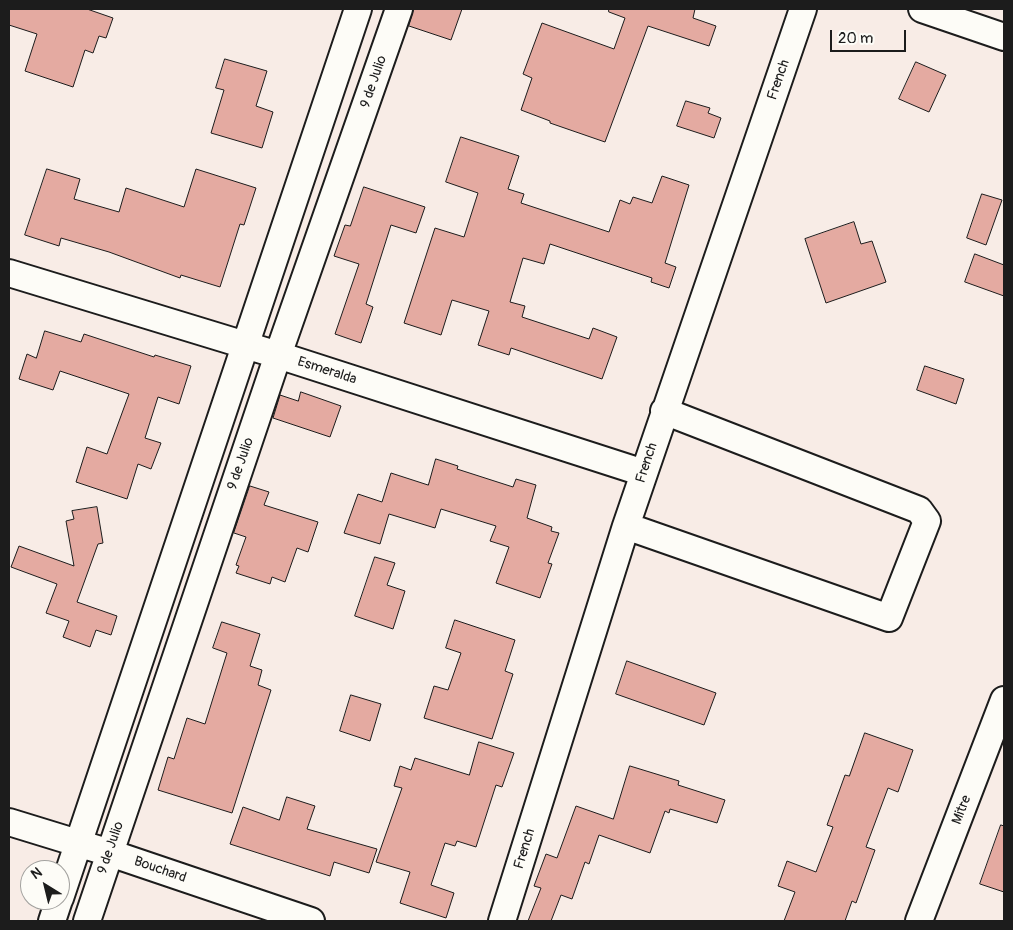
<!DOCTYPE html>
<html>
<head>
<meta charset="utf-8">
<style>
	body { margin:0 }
	#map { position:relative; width:1013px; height:930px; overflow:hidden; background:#f8ece6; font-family:Pangolin,sans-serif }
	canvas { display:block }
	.frame { position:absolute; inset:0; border:10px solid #1c1c1c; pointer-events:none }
	.north { position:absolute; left:20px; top:860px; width:50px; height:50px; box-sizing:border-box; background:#fdfcf7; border:1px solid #a3a29f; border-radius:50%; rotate:324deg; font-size:14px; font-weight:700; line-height:20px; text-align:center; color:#1c1c1c }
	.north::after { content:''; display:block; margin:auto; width:18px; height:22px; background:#1c1c1c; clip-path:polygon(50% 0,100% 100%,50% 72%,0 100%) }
	.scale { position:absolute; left:830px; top:30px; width:76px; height:22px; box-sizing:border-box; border:2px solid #1c1c1c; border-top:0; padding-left:6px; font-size:15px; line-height:18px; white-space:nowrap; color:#1c1c1c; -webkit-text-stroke:4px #fdfcf7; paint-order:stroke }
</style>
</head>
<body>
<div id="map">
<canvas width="1013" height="930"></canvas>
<div class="frame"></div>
<div class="north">N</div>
<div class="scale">20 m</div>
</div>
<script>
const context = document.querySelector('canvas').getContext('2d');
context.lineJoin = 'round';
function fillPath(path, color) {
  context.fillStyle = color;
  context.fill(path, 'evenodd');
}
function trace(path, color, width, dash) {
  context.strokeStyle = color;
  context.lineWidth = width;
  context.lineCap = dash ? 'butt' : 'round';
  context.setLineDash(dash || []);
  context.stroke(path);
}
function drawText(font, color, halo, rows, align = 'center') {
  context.font = font + ' Pangolin,sans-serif';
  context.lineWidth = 4.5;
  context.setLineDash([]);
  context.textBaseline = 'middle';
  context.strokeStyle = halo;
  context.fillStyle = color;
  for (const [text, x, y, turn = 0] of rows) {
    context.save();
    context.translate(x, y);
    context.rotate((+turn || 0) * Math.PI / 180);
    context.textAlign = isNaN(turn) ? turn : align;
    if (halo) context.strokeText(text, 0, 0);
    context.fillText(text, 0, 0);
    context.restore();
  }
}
const building = new Path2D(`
	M9,9h78l26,9 -7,20 -7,-2 -6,17 -8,-3 -12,37 -48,-16 12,-37 -28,-9z
	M414,9h48l-11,31 -42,-14z
	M609,9h86l-2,9 23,8 -7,20 -61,-20 -43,116 -55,-19v-2l-29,-11 11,-32 -9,-4 19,-51 72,26 11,-31 -16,-6z
	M225,59l42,12 -11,35 17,6 -11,36 -51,-15 13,-43 -8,-2z
	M916,62l30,13 -17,37 -30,-13z
	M686,101l24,7 -2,5 13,5 -7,20 -37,-12z
	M461,137l58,19 -11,33 16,5 -3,9 88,29 11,-32 10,4 3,-7 19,6 10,-27 27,9 -24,78 11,4 -7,21 -18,-6 1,-4 -102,-34 -6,20 -21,-6 -13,44 15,4 -3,11 67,22 4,-11 24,9 -15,42 -91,-31 -2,7 -31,-10 11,-34 -37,-11 -11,35 -37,-12 31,-95 29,9 14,-44 -32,-11z
	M47,169l33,10 -6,20 45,13 7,-24 58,19 12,-38 60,19 -12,37 -4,-1 -20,63 -39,-12 -1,3 -71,-26 -48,-14 -2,8 -34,-11z
	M364,187l61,20 -9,26 -25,-8 -25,79 7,3 -12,36 -26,-9 24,-70 -25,-8 11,-31 5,1z
	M982,194l20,6 -16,45 -19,-7z
	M854,222l7,22 11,-3 14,41 -60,21 -21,-64z
	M975,254l29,11v31l-39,-14z
	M45,331l36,11 3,-8 70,23 1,-2 36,11 -12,38 -21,-7 -13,41 16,5 -10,26 -13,-5 -11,35 -51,-17 11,-35 20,7 22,-60 -69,-23 -7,19 -34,-11 8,-25 9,4z
	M925,366l39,13 -8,25 -39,-14z
	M301,392l40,14 -11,31 -57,-19 7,-23 18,6z
	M436,459l22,7 -1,3 56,18 3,-8 20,6 -9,33 25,9 -1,4 8,2 -11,30 4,1 -12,34 -44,-15 13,-36 -19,-6 6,-15 -55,-17 -6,19 -46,-14 -9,30 -36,-11 14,-39 24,8 9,-29 37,12z
	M250,486l19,6 -5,13 54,17 -10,30 -11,-4 -12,34 -13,-5 -2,7 -34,-11 3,-7 -3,-1 10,-28 -12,-4z
	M97,507l6,36 -5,1 -21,58 40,14 -6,19 -15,-5 -6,17 -27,-10 6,-16 -23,-8 11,-29 -46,-17 8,-21 55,20 -8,-45 8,-2 -2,-8z
	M375,557l20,6 -8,22 18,6 -12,38 -38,-13z
	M455,620l60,20 -10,31 8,3 -21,65 -68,-21 10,-32 14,4 13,-37 -15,-5z
	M222,622l38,12 -10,32 12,4 -4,15 13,5 -39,123 -74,-23 10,-33 6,2 13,-41 18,6 22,-71 -14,-5z
	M627,661l89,32 -12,32 -88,-31z
	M351,695l30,9 -11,37 -30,-10z
	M865,733l48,17 -15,42 -10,-4 -22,59 9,3 -19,53 -4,-2 -7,20h-61l11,-29 -17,-6 9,-25 29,11 17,-45 -6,-2 18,-50 4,1z
	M479,742l35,11 -12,34 -6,-2 -20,62 -19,-6 -2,5 -10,-3 -14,42 23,8 -8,25 -46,-15 10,-31 -34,-10 26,-74 -8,-2 6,-20 11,4 4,-12 54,17z
	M630,766l49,15 -1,4 47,15 -8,23 -47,-14 -1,4 -4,-2 -15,42 -51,-18 -10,29 -4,-2 -13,37 -11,-4 -10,26h-23l13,-33 -7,-2 12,-32 11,4 19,-52 37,13z
	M287,797l28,9 -8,23 70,20 -8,24 -35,-11 -4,14 -100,-32 13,-37 36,13z
	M1001,825l3,1v66l-24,-8z`);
fillPath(building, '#e4aaa1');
trace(building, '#1c1c1c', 1);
const street = new Path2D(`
	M922,9l82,28
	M9,273l269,82 366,118
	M626,526l263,92 38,-97 -8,-11 -255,-99
	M9,822l101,31 201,68
	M60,898l298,-889
	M52,921l7,-21
	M87,921l191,-566 121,-346
	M502,921l124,-395 177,-517
	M919,921l85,-221`);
trace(street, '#1c1c1c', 30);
trace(street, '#fdfcf7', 26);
drawText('14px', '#1c1c1c', '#fdfcf7', [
	["French",779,80,-71],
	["9 de Julio",374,82,-71],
	["Esmeralda",327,371,18],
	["French",647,463,-72],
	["9 de Julio",241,464,-71],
	["Mitre",962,810,-69],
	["9 de Julio",111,848,-71],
	["French",525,849,-73],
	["Bouchard",160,870,19]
]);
</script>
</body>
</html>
